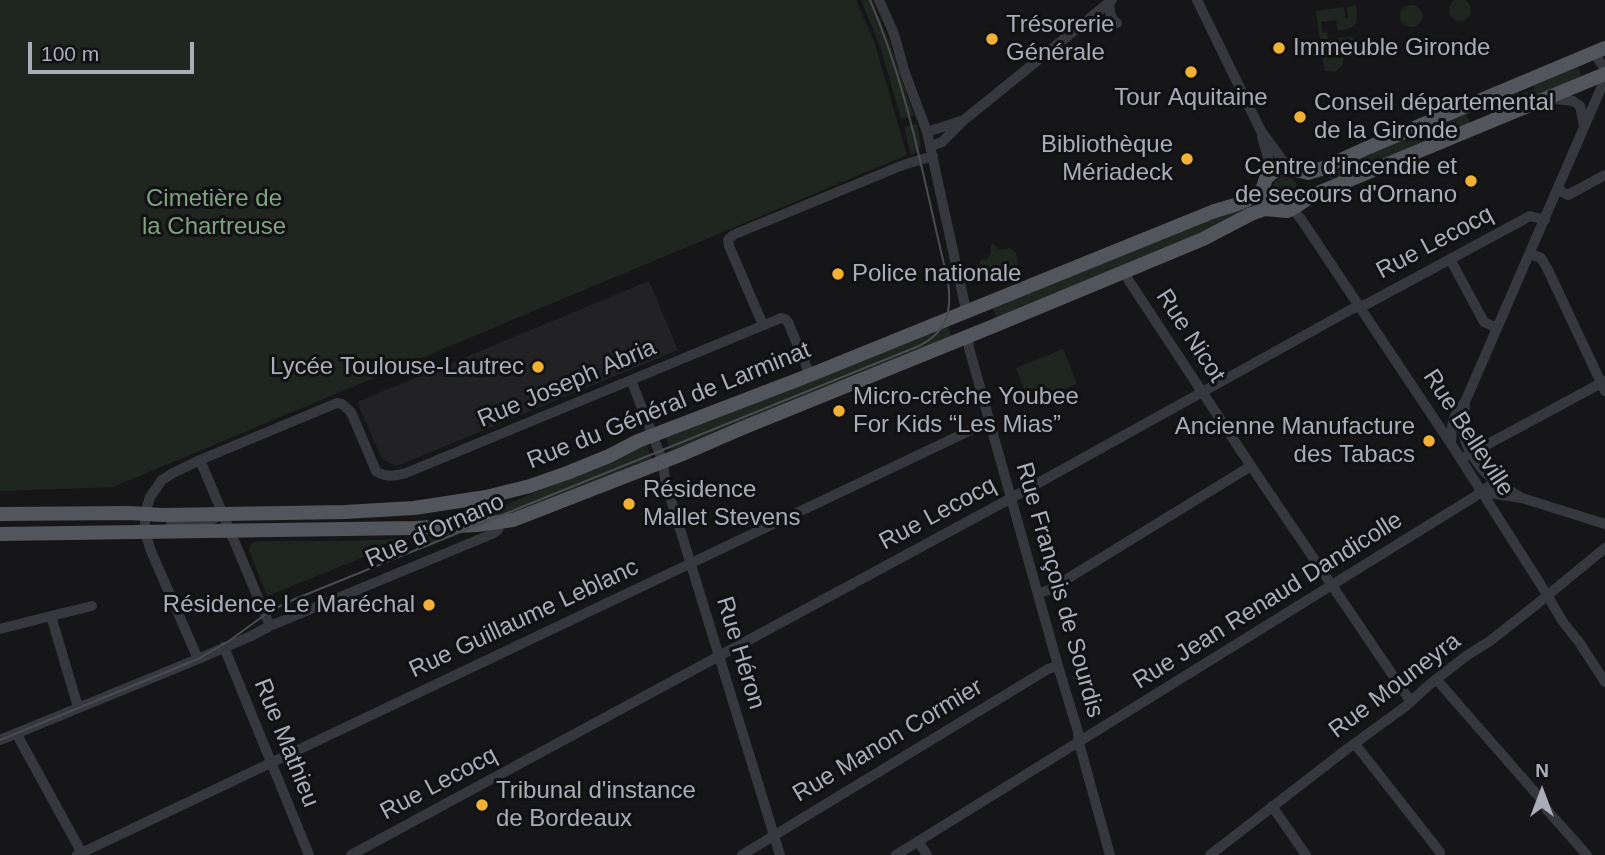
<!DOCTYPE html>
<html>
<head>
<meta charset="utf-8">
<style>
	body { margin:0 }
	#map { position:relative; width:1605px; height:855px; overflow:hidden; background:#161618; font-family:Helvetica,sans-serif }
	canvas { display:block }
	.north { position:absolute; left:1507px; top:757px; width:70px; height:70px; -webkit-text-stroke:5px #111113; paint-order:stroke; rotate:0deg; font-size:19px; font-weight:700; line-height:28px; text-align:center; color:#a8adb8 }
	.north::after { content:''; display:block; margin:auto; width:24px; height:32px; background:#a8adb8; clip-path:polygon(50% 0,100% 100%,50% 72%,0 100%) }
	.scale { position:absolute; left:28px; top:42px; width:166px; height:32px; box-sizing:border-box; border:4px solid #a8adb8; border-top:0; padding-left:9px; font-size:21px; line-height:24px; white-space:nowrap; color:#a8adb8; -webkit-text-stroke:5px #111113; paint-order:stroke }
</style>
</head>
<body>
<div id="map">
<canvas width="1605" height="855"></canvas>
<div class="north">N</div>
<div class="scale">100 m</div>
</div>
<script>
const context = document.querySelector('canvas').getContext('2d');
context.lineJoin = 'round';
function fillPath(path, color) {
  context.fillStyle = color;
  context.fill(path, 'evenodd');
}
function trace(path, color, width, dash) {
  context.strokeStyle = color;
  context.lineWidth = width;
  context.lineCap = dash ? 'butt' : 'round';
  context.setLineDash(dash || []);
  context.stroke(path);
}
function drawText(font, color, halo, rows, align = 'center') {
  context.font = font + ' Helvetica,sans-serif';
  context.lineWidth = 6;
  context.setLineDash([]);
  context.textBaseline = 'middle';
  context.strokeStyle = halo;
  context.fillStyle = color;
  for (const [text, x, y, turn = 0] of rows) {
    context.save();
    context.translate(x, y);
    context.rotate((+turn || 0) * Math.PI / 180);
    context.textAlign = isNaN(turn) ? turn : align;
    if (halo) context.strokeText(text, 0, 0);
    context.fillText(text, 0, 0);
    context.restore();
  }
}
fillPath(new Path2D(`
	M649,281l29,69 -281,116 -15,-7 -25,-57z`), '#222225');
fillPath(new Path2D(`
	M1449 10a11 11 0 1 1 22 0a11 11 0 1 1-22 0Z
	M0,0h856l18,41 33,114 -794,332 -113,4z
	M861,0h11l17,41 25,75 -13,3 -21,-73z
	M1400 16a11 11 0 1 1 22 0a11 11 0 1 1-22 0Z
	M1356,5c2,19 2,23 -18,26l-2,-11 -15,2 1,11 5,-1 1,7h-8l-4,-28 28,-4 1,11h3l-1,-11z
	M1351,37l6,5 1,10 -6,1 -2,-8 -11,2 1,11h3v7l-8,7 -10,-1 -5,-23 5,-3 13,-2v-5z
	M1578,66l4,12 -74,30 -6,-5 -1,-4 17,-7 1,3 15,-6v-4z
	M1466,113l4,10 -131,54 -10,2 -3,-8 78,-32 2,3 14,-6 -1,-4z
	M917,124l4,22 -5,7 -5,2 -7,-28z
	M1285,176c11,2 15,11 11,20l-4,-1 -9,3 -1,4c-14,-8 -12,-22 3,-26z
	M1243,205l3,8 -249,105 -5,-11z
	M993,244l7,6 10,-2 6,5 2,11 -5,5 -11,2 -5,6 -10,1 -7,-5 -1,-11 2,-2 6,-1 4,-6 -1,-6z
	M948,326l4,11 -238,95 -42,21 -6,-15 44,-17z
	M1063,349l14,34 -46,24 -15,-39z
	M647,445l5,14 -138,56 -42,4z
	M470,530l-47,19 -4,-9 21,-9z
	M404,539v2l-137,55 -18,-46 2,-6 6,-3h86z`), '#1e261f');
trace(new Path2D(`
	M879,0l15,34 11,39 22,59 37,169 3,10
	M1197,0l64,131 27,37
	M1594,53l11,16
	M1547,98l26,3 7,5 4,19
	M927,132l34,-11
	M1262,137l6,21 -2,20
	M931,146l11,-4 22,-22 148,-120
	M1558,190l10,5 37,-20
	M1292,209l9,10 154,231 86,135 22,37 16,20 26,40
	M1531,254l10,4 6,10 58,123
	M1450,259l34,63 13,6
	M1124,271l5,10 122,185 160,236
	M763,325l-34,-79 -1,-6 5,-5 170,-70 30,-9
	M968,336l1,12 89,318 20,66 1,11 31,112
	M631,380l32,82 2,18 115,375
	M1451,444c1,-20 0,-27 14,-42
	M1466,456l139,-75
	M200,460l137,-57 5,1 9,8 25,59c11,7 17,5 30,2l375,-155 4,1 3,3 22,53
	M1482,492l40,6 83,26
	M1522,498c-26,-16 -37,-20 -52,-47 -4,-7 -7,-13 -7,-21 -1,-9 2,-19 2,-28l140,-323
	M171,525l28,-1 21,-8
	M1038,593l11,-3 202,-124
	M51,616l41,-10
	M0,629l51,-13 27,91
	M224,647l85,208
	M198,659l-47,-108 -6,-19v-18l5,-17 12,-17 11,-7 27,-13 70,166
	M1436,679l104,119 7,12 40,45
	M16,733l67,122
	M0,740l198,-81 53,-23 19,-10 222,-92 6,-4 2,-9
	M1355,744l85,108
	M1272,806l34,49
	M918,841l9,14
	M77,855l913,-434
	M351,855l653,-353 348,-193 15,-5 163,-88 15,4
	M742,855l306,-186 10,-3
	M896,855l578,-358 18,-13 5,-1
	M1210,855l137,-106 59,-43 23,-21 37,-29 24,-15 47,-37 68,-56`), '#37383d', 10);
trace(new Path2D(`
	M1264,196l-1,-8 3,-10 10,-8 12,-2 20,5 13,-4 48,-22 236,-99
	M0,514l129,-1 33,2 183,-3 69,-4 72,-11 44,-11 37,-13 42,-17 29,-15 172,-66 402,-163c18,-6 38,-9 51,-24
	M0,534l415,-6 62,-3 36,-5 13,-5 154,-60 60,-26 256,-104 207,-86 48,-25 14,-5 22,2 5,-2 21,-14 292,-121`), '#53555c', 14);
trace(new Path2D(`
	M0,740l198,-81 31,-18 41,-30 25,-12 624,-253c29,-15 33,-35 29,-65 -23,-94 -39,-191 -78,-281`), '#4a4c52', 2);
trace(new Path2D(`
	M1109,0c1,9 0,19 8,23`), '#37383d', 10);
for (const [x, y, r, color] of [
	[992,39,7,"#f2b134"],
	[1279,48,7,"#f2b134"],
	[1191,72,7,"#f2b134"],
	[1300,117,7,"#f2b134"],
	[1187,159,7,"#f2b134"],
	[1471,181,7,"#f2b134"],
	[838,274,7,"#f2b134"],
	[538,367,7,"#f2b134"],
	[839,411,7,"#f2b134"],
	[1429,441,7,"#f2b134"],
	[629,504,7,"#f2b134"],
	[429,605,7,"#f2b134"],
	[482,805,7,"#f2b134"]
]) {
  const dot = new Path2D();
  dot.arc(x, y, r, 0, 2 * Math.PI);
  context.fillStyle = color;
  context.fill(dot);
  trace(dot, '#111113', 2.5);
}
drawText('24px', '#a8adb8', '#111113', [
	["Trésorerie",1006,25],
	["Générale",1006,53],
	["Immeuble Gironde",1293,48],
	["Tour Aquitaine",1191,98,"center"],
	["Conseil départemental",1314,103],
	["de la Gironde",1314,131],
	["Bibliothèque",1173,145,"right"],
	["Mériadeck",1173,173,"right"],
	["Centre d'incendie et",1457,167,"right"],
	["de secours d'Ornano",1457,195,"right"],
	["Police nationale",852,274],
	["Lycée Toulouse-Lautrec",524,367,"right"],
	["Micro-crèche Youbee",853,397],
	["For Kids “Les Mias”",853,425],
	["Ancienne Manufacture",1415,427,"right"],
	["des Tabacs",1415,455,"right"],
	["Résidence",643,490],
	["Mallet Stevens",643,518],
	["Résidence Le Maréchal",415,605,"right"],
	["Tribunal d'instance",496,791],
	["de Bordeaux",496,819]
], 'left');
drawText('24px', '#7fa381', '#111113', [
	["Cimetière de",214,199],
	["la Chartreuse",214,227]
]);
drawText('24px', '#a8adb8', '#111113', [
	["Rue Lecocq",1435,243,-28],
	["Rue Nicot",1190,336,57],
	["Rue Joseph Abria",567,384,-23],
	["Rue du Général de Larminat",669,406,-22],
	["Rue Belleville",1468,433,57],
	["Rue Lecocq",938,514,-28],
	["Rue d'Ornano",435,531,-24],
	["Rue François de Sourdis",1059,590,74],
	["Rue Jean Renaud Dandicolle",1268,601,-32],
	["Rue Guillaume Leblanc",524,619,-25],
	["Rue Héron",740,653,73],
	["Rue Mouneyra",1395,686,-37],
	["Rue Manon Cormier",888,741,-31],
	["Rue Mathieu",286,743,68],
	["Rue Lecocq",439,784,-28]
]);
</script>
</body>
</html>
